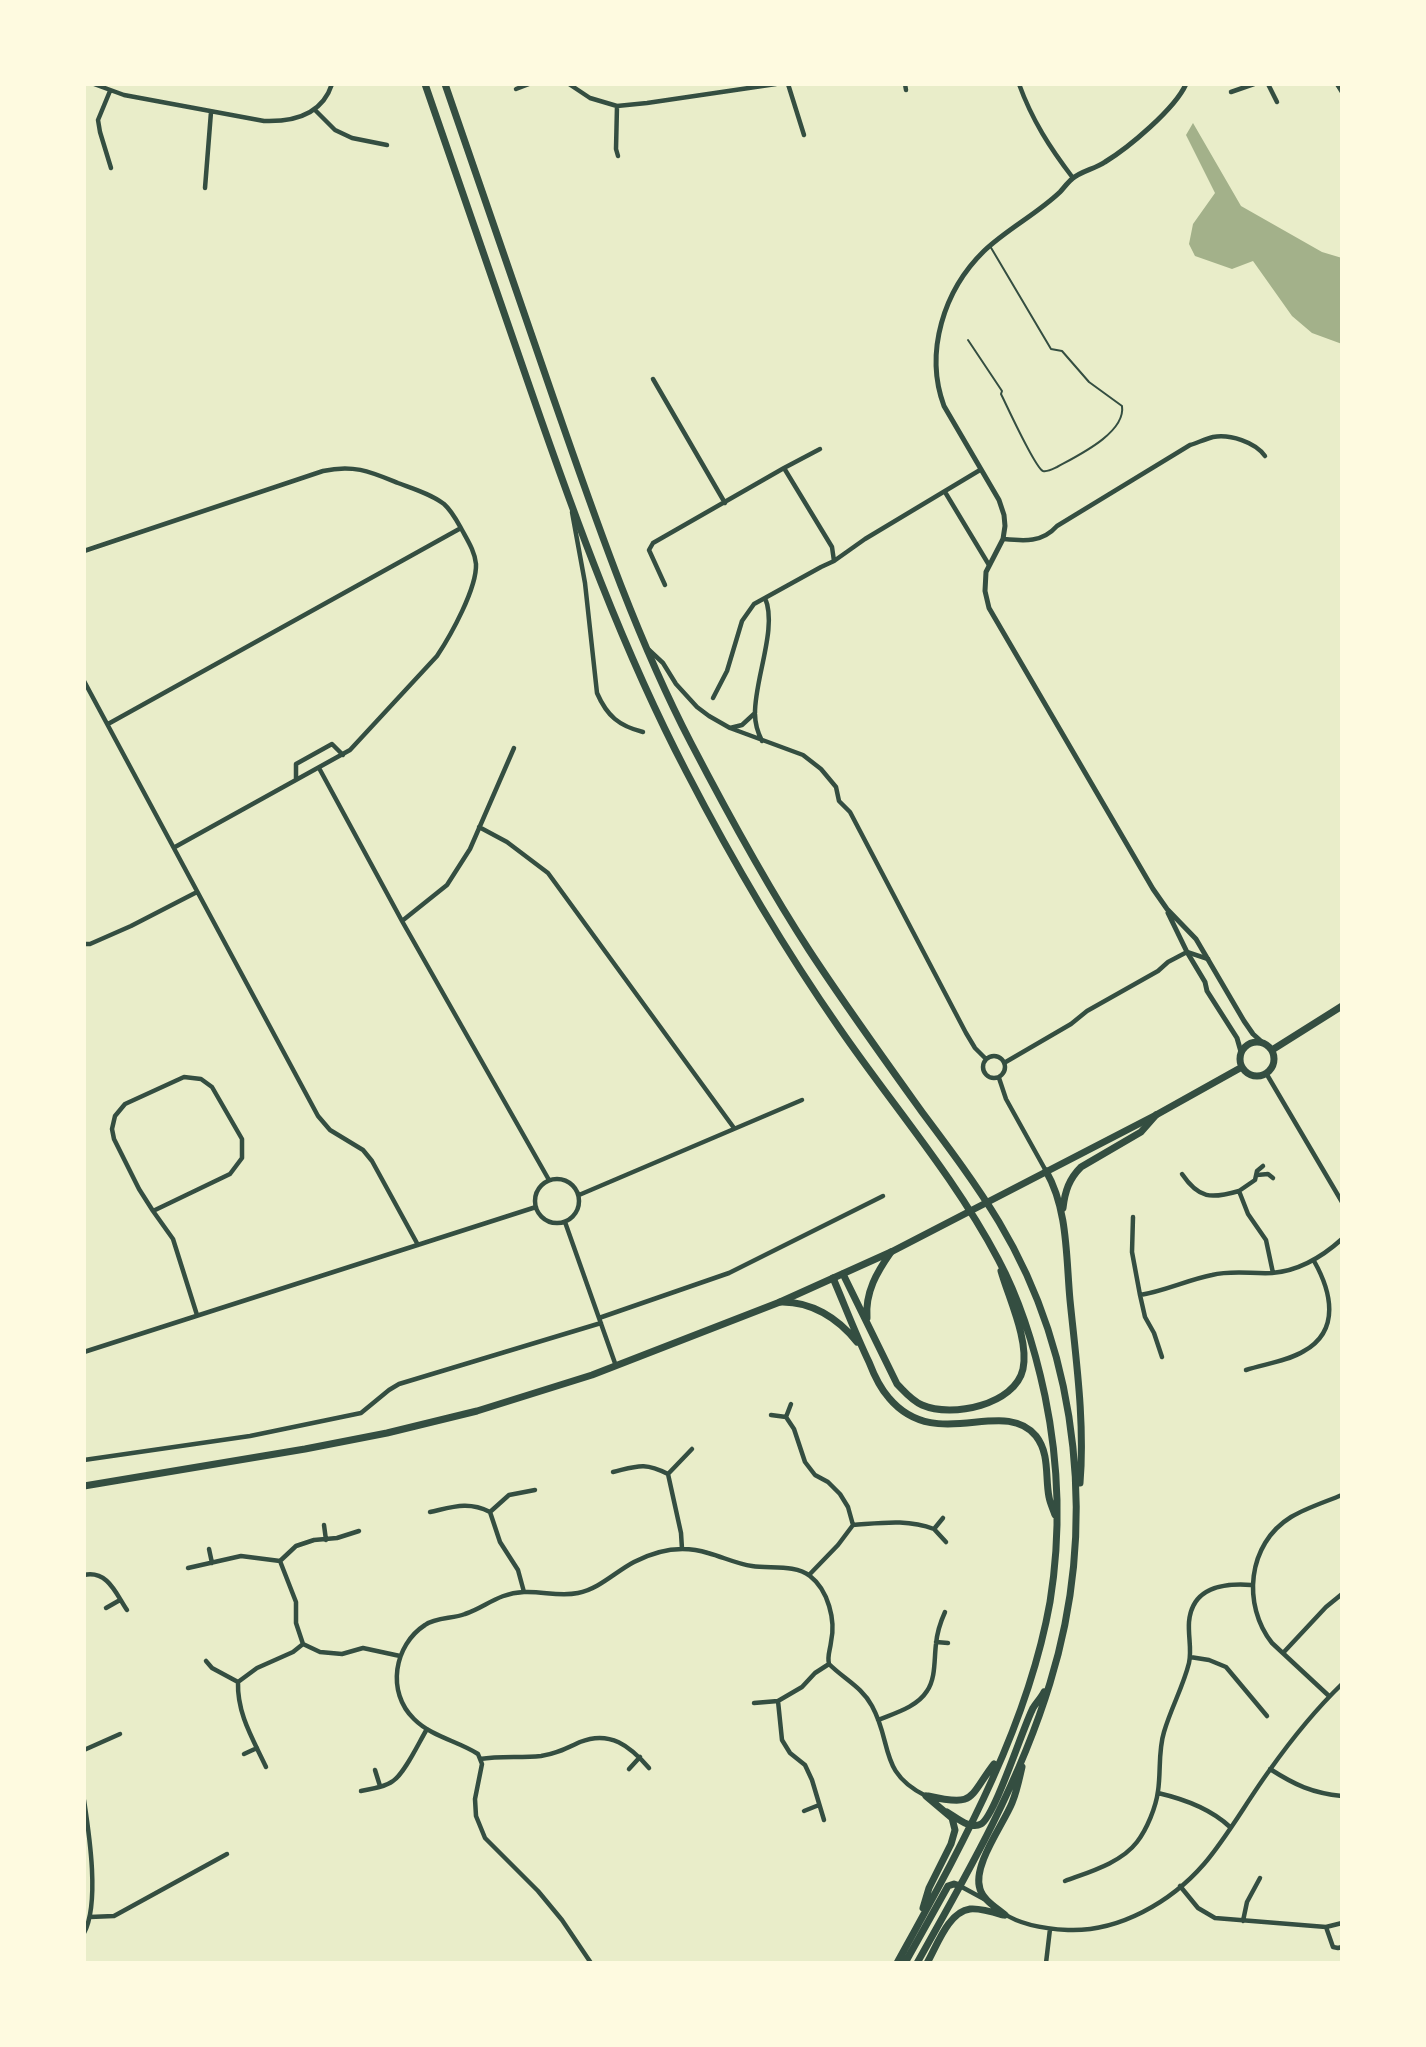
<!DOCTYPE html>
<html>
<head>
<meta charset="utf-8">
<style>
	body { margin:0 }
	#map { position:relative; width:1426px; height:2047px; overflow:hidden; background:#e9edc9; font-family:Roboto,sans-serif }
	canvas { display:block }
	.frame { position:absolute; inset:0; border:86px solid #fefae0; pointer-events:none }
</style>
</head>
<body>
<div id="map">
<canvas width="1426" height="2047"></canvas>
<div class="frame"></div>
</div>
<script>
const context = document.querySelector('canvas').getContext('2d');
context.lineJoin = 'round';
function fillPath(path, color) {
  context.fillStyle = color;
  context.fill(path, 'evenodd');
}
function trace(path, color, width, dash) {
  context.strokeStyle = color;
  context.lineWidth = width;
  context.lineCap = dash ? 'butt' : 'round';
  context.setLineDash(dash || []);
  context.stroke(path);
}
fillPath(new Path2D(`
	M1193,123l48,83 81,46 20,6v86l-30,-11 -20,-17 -39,-55 -21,8 -37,-13 -6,-12 4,-20 22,-31 -29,-58z`), '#a3b18a');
trace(new Path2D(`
	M968,340l34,51 -1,3c6,12 34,74 42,77 5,1 10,-2 14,-4 20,-11 69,-34 65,-61l-33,-24 -27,-31 -11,-2 -61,-103`), '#344e41', 2);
trace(new Path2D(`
	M94,84l30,11 140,26c29,1 58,-6 68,-37
	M569,84l21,14 27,8 30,-3 129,-19
	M788,84l16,51
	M905,84l1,6
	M1019,84c13,36 31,64 54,94
	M1268,84l9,18
	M1337,84l5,8
	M516,89l13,-5
	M110,91l-12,29 2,12 11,36
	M1231,92l23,-8
	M617,106l-1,43 2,7
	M315,110l20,20 17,8 35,7
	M205,188l6,-76
	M653,379l72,124
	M784,468l48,79 2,14
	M945,492l44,73
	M572,512l13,71 12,110c10,23 22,33 46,39
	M1003,539c21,2 39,4 54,-13l133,-81c7,-2 15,-6 23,-8 17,-3 42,5 52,19
	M84,551l239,-80c31,-7 48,1 75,12 16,6 33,11 46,21 8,7 13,17 18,26 6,11 13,22 14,34 1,24 -25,71 -39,92l-87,94 -175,97
	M665,585l-16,-35 4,-7 131,-75 36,-19
	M648,649l15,14 13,21 21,23 12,9 21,12 73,27 18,14 15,18 3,14 11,11 116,221 9,15 11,11
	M84,681l234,435 12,14 33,20 9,11 46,84
	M713,698l14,-27 15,-50 12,-17 67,-37 13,-6 31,-22 115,-69
	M108,724l353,-196
	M730,728l12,-3 13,-12
	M762,741c-4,-8 -7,-18 -7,-27 -1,-33 23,-87 10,-116
	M319,768l83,153 147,259
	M296,780v-16l36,-20 11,11
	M479,827l28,15 41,31 186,255
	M402,921l45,-36 23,-36 44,-101
	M84,944h6l41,-18 66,-34
	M983 1067a11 11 0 1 1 22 0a11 11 0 1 1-22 0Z
	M1004,1063l67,-39 16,-13 71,-40 10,-9 19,-10 21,7
	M1266,1073l76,129
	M999,1078l7,21 40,72
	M1182,1174c17,25 29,25 57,17l9,23 18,26 7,33
	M1257,1175l11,-1 5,4
	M535 1201a22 22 0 1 1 44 0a22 22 0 1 1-44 0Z
	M1239,1191l16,-11 2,-9 6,-5
	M579,1195l223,-95
	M153,1211l77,-37 12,-16v-19l-30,-52 -11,-8 -17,-2 -59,27 -10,12 -3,13 2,10 25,50 14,22 20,28 24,76
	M1133,1217l-1,35 8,43c25,-4 47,-15 72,-20 20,-5 40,-1 60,-2 27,-2 50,-16 70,-34
	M565,1222l51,144
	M1140,1295l5,22 9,16 8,24
	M599,1318l130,-45 154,-77
	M84,1352l452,-145
	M1246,1370c19,-6 42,-9 58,-19 37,-21 27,-60 10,-90
	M771,1415l15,2 8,12 11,33 10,13 13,7 12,12 8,13 5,18 -15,20 -29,30
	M786,1417l5,-13
	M84,1460l166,-24 111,-23 28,-23 10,-6 202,-61
	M613,1472c25,-6 31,-10 55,2l13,59 1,16
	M668,1474l24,-25
	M430,1512c23,-5 38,-11 60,0l10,30 18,28 6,22
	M490,1512l19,-17 26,-5
	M324,1525l2,15
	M853,1525c29,-2 54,-6 81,4l9,-11
	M934,1529l12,13
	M209,1549l3,14
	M280,1561l16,-15 18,-6 23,-2 22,-7
	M188,1568l53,-12 39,5 16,41v21l7,21
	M84,1575c24,-5 32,19 43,35
	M106,1608l14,-8
	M936,1642l12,1
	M1283,1653l43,-46 16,-13
	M1190,1657l19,3 17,7 41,49
	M206,1661l6,7 26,14
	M1329,1696l-57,-53c-30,-38 -25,-99 19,-126 15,-9 34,-15 51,-22
	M754,1703l24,-2
	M878,1720c17,-7 39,-13 49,-29 9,-13 7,-32 9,-47 1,-11 4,-21 9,-32
	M84,1750l36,-16
	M244,1754l13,-6
	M480,1759c21,-3 40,-1 61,-3 15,-2 26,-8 39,-14 30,-12 50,4 69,26
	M266,1767c-13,-28 -29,-53 -28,-85l19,-14 36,-16 10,-8 17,8 22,2 21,-6 37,8
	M629,1769l11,-12
	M1270,1769c25,16 42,24 72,27
	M375,1770l5,16
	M361,1791c11,-2 24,-4 32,-10 12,-8 26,-39 34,-52
	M1158,1793c26,6 52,15 72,34
	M84,1800c5,33 16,103 0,133
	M804,1811l15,-6
	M824,1820l-12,-40 -7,-15 -15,-12 -8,-13 -4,-39 24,-14 13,-14 14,-9
	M1065,1881c24,-9 56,-18 72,-39 10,-13 19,-35 21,-51 3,-19 0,-40 6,-59 7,-24 19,-45 25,-69 3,-13 -1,-27 0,-41 3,-35 34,-39 62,-37
	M960,1886l24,13
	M1180,1886l18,22 17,10 111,9 16,-4
	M1003,1913c19,13 43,16 65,17 51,2 103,-28 136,-66 24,-28 43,-63 65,-93 22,-31 46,-61 73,-87
	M90,1917l24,-1 113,-62
	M1243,1921l4,-19 13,-24
	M1326,1927l7,20 5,1 4,-1
	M591,1963l-29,-43 -24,-29 -53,-53 -9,-22 -1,-17 7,-35 -4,-10c-20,-13 -46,-17 -64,-35 -28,-27 -20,-74 11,-94 11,-8 28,-6 40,-11 21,-7 33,-21 59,-22 19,-1 35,5 54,1 21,-4 37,-21 56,-31 23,-12 49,-17 74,-9 15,4 29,11 44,13 18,3 43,-2 58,10 18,14 26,44 21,66 -1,9 -4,14 -2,22 15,15 33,23 43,42 21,38 6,66 54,90
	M1046,1963l4,-34`), '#344e41', 4.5);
trace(new Path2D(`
	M1186,84c-11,25 -58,64 -81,78 -10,7 -24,9 -33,17 -5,4 -8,9 -12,13 -23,22 -53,37 -76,59 -40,39 -60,101 -40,155l55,94 5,15 1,11 -2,13 -17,33 -1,19 4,17 164,281 14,20 29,30 48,82 9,13 10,9
	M1168,913l19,39 18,30 2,9 30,47 4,14`), '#344e41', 5);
trace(new Path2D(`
	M1240 1059a17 17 0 1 1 34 0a17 17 0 1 1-34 0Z
	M1272,1050l70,-44
	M84,1486l221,-37 82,-16 90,-22 115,-36 188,-73 111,-50 265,-137 86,-48`), '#344e41', 7);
trace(new Path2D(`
	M425,84c35,101 70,202 105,304 45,130 92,260 156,383 46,89 97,176 154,258 53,77 114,147 158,230 23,43 37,90 47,137 14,68 16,138 5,206 -23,129 -91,248 -153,361
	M445,84c36,104 72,209 108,313 41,117 81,236 138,346 37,71 75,141 118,207 36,55 75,109 113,162 27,36 54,72 77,110 82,137 98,309 51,461 -30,99 -82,190 -133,280
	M1046,1171c22,38 20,86 24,129 6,60 15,122 10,183
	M1063,1208c2,-17 6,-29 18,-41l60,-35 15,-17
	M843,1274l54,110c8,8 14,16 25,21 30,13 93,0 101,-36 6,-29 -14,-70 -22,-98
	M833,1278c12,28 23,57 36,84 5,13 11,26 20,36 47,56 114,-2 147,38 14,18 9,41 13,61 1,6 4,12 6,18
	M780,1302c31,-1 58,16 77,40
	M867,1318c-2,-26 10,-46 24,-66
	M928,1796c48,11 40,2 66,-32
	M947,1812c9,5 23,18 34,12 14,-8 42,-97 52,-116 3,-5 8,-10 11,-16
	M923,1908l6,-20 22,-44 4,-14 -3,-12 -26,-22
	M1005,1915c-8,-7 -22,-15 -25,-26 -8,-23 23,-64 32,-86 5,-12 7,-23 10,-36
	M905,1963l43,-77 6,-2 6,2
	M927,1963c10,-17 21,-51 43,-54 10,-1 23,3 33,6`), '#344e41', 7);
</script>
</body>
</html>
